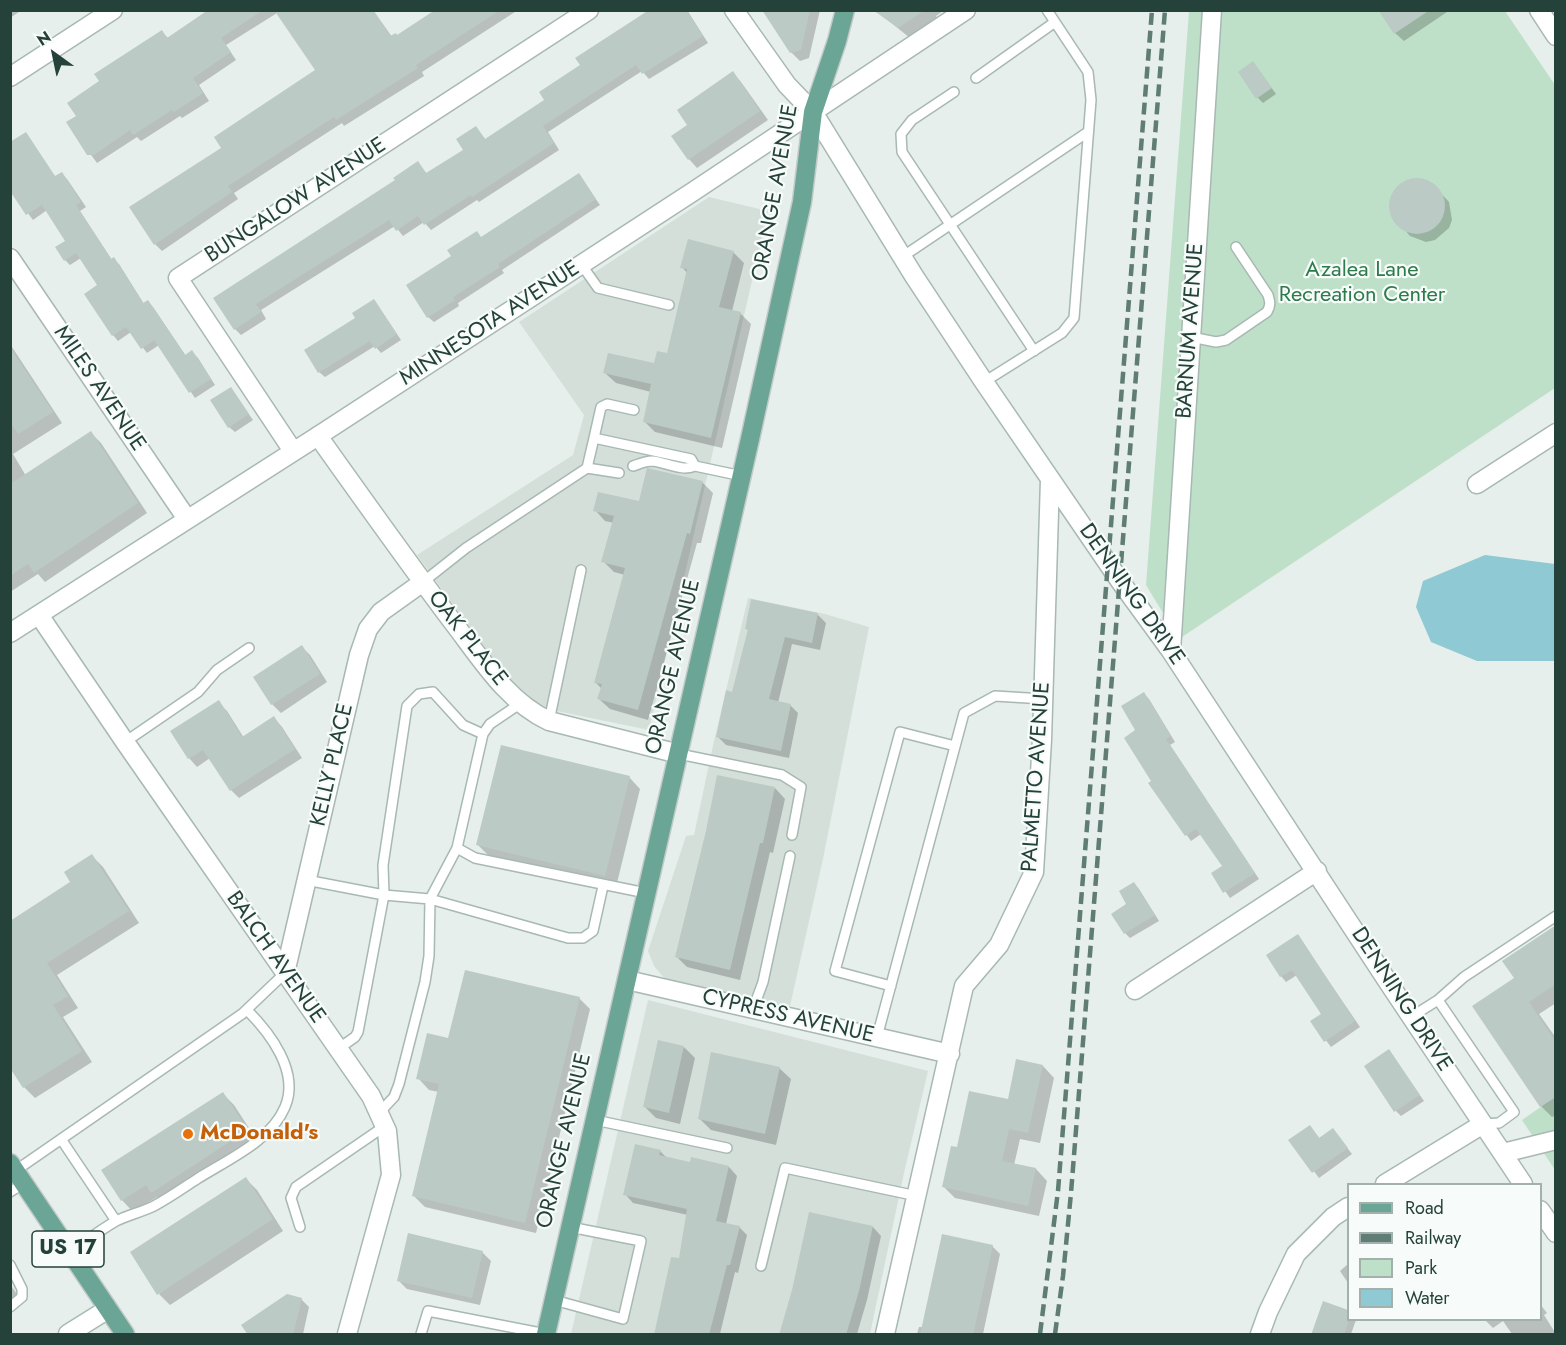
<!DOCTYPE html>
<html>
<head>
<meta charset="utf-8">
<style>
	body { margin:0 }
	#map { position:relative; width:1566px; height:1345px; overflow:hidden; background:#e6efeb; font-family:Jost,sans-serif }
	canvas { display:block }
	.frame { position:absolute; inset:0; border:12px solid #24423a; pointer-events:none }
	.legend { position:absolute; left:1347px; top:1183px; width:195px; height:138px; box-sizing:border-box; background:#f7fbf9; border:2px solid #a3b1ad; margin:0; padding:8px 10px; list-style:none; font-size:18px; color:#24423a }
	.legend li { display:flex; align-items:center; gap:12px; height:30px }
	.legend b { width:30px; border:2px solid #a3b1ad }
	.north { position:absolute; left:24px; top:24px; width:60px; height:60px; -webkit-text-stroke:4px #f7fbf9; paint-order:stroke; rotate:327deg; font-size:16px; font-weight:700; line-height:24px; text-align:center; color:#24423a }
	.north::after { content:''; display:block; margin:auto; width:21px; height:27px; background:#24423a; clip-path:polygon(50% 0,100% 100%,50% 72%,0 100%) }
</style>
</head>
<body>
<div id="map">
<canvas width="1566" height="1345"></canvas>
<div class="frame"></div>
<ul class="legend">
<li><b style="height:8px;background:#6aa596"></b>Road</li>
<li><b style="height:8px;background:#5f7d75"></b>Railway</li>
<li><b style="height:16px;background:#bfe0c8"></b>Park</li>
<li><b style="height:16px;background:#8ec9d4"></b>Water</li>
</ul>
<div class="north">N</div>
</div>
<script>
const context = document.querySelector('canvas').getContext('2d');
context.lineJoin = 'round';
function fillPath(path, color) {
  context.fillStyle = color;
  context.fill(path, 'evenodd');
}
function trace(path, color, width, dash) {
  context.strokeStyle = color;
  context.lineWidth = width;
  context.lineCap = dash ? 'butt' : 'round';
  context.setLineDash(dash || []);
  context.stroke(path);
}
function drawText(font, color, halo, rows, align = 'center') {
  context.font = font + ' Jost,sans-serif';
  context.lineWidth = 4.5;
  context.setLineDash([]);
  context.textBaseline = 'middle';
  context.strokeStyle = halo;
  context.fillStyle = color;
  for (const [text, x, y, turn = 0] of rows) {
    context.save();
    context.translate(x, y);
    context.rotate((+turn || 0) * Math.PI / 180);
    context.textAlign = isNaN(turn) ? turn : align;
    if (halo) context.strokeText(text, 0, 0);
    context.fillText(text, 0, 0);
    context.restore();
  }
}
fillPath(new Path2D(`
	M709,197l59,14 -119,519 -107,-22 -24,-15 -101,-138 156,-100 11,-40 -65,-93z
	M748,598l77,16 44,13 -46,232 -33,147 -124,-26 -12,-14 -6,-15 38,-115 8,-1 20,-94z
	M648,1000l280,71 -24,102 -34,161h-299z`), '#d4dfda');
fillPath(new Path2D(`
	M1189,11h316l50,74v303l-376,251 -33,-54z
	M1555,1097v73l-33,-50z`), '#bfe0c8');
fillPath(new Path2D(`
	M1485,555l70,9v97h-78l-46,-19 -15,-35 7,-26z`), '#8ec9d4');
fillPath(new Path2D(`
	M10,10h12l-12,8z
	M210,10h163l19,27 5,-1 40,-26h81l-96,62 2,4 -80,50 -2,-3 -108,70 4,6 -76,52 -7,-7 69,-96 94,-78 -41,-57 -51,32 10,15 -37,25 10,16 -27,17 -2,-2 -39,25 -4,-4 -40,26 -29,-40 10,-7 23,-35 61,-49 7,7z
	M652,10h35l21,33 -59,36 -7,-8 -94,61 11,18 -80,52 -2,-2 -46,30 -7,-8 -21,14 -8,-10 -134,84 5,9 -25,16 -6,-6 -19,-31 181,-117 21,-18 9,11 38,-24 11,-22 10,12 60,-40 36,-34z
	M763,10h57l-11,48 -9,3 -9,-9z
	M886,10h58l-8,6 2,3 -28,19 -26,-21z
	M1380,10h70l-46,31 -9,-8z
	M1258,69l18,25 -13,9 -5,-5z
	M733,73l8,9 27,38 -71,48 -8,-9 -16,-23 17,-11z
	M26,134l30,44 6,-4 5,5 19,28 -6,4 32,49 7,4 25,40 4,-2 5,5 33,49 6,-4 6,6 17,27 -20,13 -36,-53 -12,8 -16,-21 -13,9 -5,-6 -14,-49 -18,-28 -11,7 -5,-5 2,-19 -20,-31 -14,10 -14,-19z
	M579,175l21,30 -98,65 2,3 -46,30 1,3 -25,16 -6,-5 54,-79z
	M1408,181h18l8,5 15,16 3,18 -3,8 -14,12 -9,2 -16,-6 -19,-22 -1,-8 5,-16z
	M733,252l11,11 -12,48 8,2 11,11 -29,124 -67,-16 -11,-11 7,-29 -35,-9 -11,-10 50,-8 13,-10 19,-82 -5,-6z
	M374,300l27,40 -20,13 -6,-7 -50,31 -6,-5 38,-54z
	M10,344l52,79 -49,31 13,22 65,-43 10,10 46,70 -102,69 -7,-8 -28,18z
	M231,389l22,31 -18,12 -6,-5z
	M702,482l11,11 -12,50h-4l-49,177 -38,-11 -11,-10 3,-10 -7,-7 30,-107 -11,-3 -11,-11 11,-38 -9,-2 -10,-11 45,-7z
	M818,615l8,8 -6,27 -28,-6 -14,59 12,2 8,8 -9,45 -63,-13 -8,-8 16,-43 15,-63 -3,-3z
	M302,647l8,8 17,27 -46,31 -9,-9 -17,-27z
	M1144,694l5,5 26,43 -5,3 89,134 -29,19 -17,-24 11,-7 -23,-33 -10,7 -41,-57 3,-2 -15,-51z
	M218,702l9,9 17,27 30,-20 8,9 20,31 -63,40 -8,-8 -21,-32 -13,9 -8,-9z
	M629,777l11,12 -24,98 -127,-31 -11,-11z
	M775,788l10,11 -12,54 -3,-1 -30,128 -53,-13 -10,-10z
	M92,856l11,11 36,56 -82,52 21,33 -15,9 29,45 -57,36 -11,-11 -14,-21 62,-183z
	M1134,883l5,6 20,32 -29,17 -5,-5 3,-28z
	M1556,927v76l-17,11 17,24v77l-4,2 -11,-11 -25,-128z
	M1298,936l62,91 -29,20 -19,-25 11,-8 -26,-39 -11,7 -5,-6z
	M579,998l11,11 -54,224 -111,-26 -11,-11 25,-104 -10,-2 -11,-12 31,-38z
	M684,1047l11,11 -15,66 -24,-6 -11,-11z
	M1389,1051l35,50 -23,15 -5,-5z
	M1043,1066l11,12 -14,65 -20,-4 -6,26 22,4 11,12 -8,35 -84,-18 -11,-11 14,-38z
	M779,1068l12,11 -15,66 -65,-15 -11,-11z
	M223,1094l11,11 24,37 -95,61 -6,-6 -24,15 -11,-12z
	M1310,1126l10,13 13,-9 19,24 -33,24 -28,-38z
	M660,1151l8,8 23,5 38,3 8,9 -11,48 13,3 8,8 -9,38 -3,-1 -15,62h-64l24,-74 8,-45 -55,-12 -8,-9z
	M246,1179l11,11 26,41 -113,74 -11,-11z
	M873,1227l8,9 -14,64 -10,34h-76l12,-43z
	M992,1246l8,8 -17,80h-66l2,-7h4z
	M482,1252l9,9 -11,44 -73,-16 -9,-9z
	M1348,1264v19l-8,-12z
	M10,1284l11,16 -11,7z
	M301,1299l8,8 -6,27h-53z
	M1324,1303l24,9v8h8l-5,14h-38z
	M1540,1304l7,9 -3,2 12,19h-44l-9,-13 -10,7 -8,-8h55z`), '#0003');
fillPath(new Path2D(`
	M208,10h55l-42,28 10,14 -38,26 10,15 -29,19 -2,-2 -39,25 -3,-5 -36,25h-7l-21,-33 10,-6 -9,-13 32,-22 -5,-7 68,-44 5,8z
	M274,10h99l17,26 6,-3 1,2 38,-25h65l-84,55 2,3 -82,52 -2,-3 -106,69 4,6 -78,53 -25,-38 92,-59 -7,-11 101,-67z
	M649,10h37l17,26 -61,38 -6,-9 -93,61 11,17 -82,54 -1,-2 -47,30 -6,-9 -22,15 -7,-11 -133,84 5,8 -27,18 -21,-32 182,-118 -2,-2 25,-17 8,12 37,-23 -7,-11 20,-13 9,13 59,-39 -5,-8 41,-27 -5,-7z
	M762,10h48l-9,40 -11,3z
	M873,10h52l-27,18z
	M1378,10h52l-36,24z
	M1253,61l19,27 -16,11 -18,-27z
	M733,71l27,40 -72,49 -17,-24 16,-11 -10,-15z
	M26,132l29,44 7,-4 19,30 -5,3 35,54 3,-2 29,46 5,-3 37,55 7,-5 19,29 -22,14 -35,-53 -13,9 -15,-22 -14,9 -28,-42 13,-9 -21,-32 -12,8 -9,-14 10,-6 -23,-36 -16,10 -16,-24v-49z
	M579,173l17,26 -98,65 2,3 -47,30 2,3 -28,18 -21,-33 45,-29 -4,-6 30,-19 4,6z
	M1389 206a28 28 0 1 1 56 0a28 28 0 1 1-56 0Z
	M688,239l46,12 -15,56 22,5 -30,126 -68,-16 8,-38 -48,-11 5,-20 46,10 3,-12 10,2 20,-84 -7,-1z
	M374,299l23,35 -22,15 -5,-8 -52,32 -14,-23 51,-32 -3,-5z
	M10,347l43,65 -35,22 -8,-12z
	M231,387l18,27 -21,14 -18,-28z
	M91,431l47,72 -104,70 -6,-9 -18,12v-92z
	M647,468l56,13 -13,53 -3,-1 -49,177 -41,-11 5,-15 -8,-1 31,-115 -24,-6 13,-46 -21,-5 5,-19 41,9z
	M751,599l67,14 -6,30 -27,-6 -16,62 22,5 -10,47 -65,-14 10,-47 6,2 16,-63h-3z
	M302,645l18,29 -49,31 -18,-28z
	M1144,692l27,44 -5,3 89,134 -32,20 -12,-20 11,-7 -26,-37 -11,7 -37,-53 3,-2 -27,-43 11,-8 -14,-24z
	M219,700l23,37 32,-21 21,33 -65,42 -27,-41 -15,9 -18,-28z
	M501,745l129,31 -25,100 -129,-31z
	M717,775l58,12 -12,56h-3l-30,127 -55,-13 31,-126z
	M92,854l37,57 -82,52 21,33 -15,9 29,46 -59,37 -13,-20v-147l60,-39 -6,-10z
	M1134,882l21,33 -31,19 -13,-20 15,-10 -7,-13z
	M1556,925v59l-27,18 27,40v55l-16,10 -68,-101 42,-28 -12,-17z
	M1298,934l57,87 -31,21 -14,-21 11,-7 -29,-44 -12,7 -14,-22z
	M465,970l115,27 -55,226 -113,-27 27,-112 -23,-5 11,-46 21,5z
	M658,1040l26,6 -15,67 -26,-6z
	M1389,1049l31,46 -26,17 -30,-46z
	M711,1052l69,15 -15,67 -67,-15z
	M1016,1059l27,6 -15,68 -19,-4 -7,32 34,7 -8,38 -86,-19 9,-41 6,1 12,-56 39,8z
	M223,1092l25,38 -97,63 -5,-8 -25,16 -20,-31z
	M1310,1125l9,13 14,-10 15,20 -36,25 -24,-33z
	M635,1144l26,6 -2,5 31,7 1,-5 38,9 -13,55 24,5 -10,39h-3l-18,70h-55l17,-78 8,1 8,-49 -64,-14z
	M246,1177l27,42 -116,76 -27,-43z
	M809,1212l64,14 -14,65 -13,44h-67l13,-45z
	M408,1233l75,18 -11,47 -75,-17z
	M942,1234l51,11 -20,90h-53z
	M287,1294l15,4 -9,37h-45l-7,-10z
	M1323,1301l25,9v13l-4,12h-33z`), '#bbcac4');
const service = new Path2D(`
	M976,78l79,-56
	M954,92l-42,28 -11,14 1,18 132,199
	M902,257l186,-125
	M581,264l17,24 71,17
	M1191,337l25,5 10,-2 41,-28c4,-7 3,-10 1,-17l-32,-48
	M984,382l78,-49 12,-15 17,-218 -3,-28 -41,-62
	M594,438l7,-31 6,-3 27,6
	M633,466c6,-2 12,-5 19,-5 14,1 30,11 43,5l47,10
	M619,473l-32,-5 7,-30 97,21 4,7
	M423,582l43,-34 121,-80
	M549,721l32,-151
	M125,742l73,-50 19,-22 32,-22
	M679,754l103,21 19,12 -9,48
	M457,848l18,10 171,35
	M306,880l78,15 46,4 138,39h15l10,-7 10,-45
	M891,986l-56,-15 65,-239 55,14
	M1438,1000l26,-23 92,-61
	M753,1009l10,-27 27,-126
	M1411,1017l27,-17 76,112 -15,11 -16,1
	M877,1037l87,-324 31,-17 49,3
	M338,1049l17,-12 3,-5 26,-137 -1,-30 24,-159 12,-12 14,-2 30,33 20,9
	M379,1113l15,-16 5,-13 26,-102 4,-26 1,-57 27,-51 26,-114 7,-10 31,-21
	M595,1120l132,28
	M61,1139l55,82
	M15,1171l227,-157 43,-41
	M10,1192l14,-9
	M300,1227l-9,-29 5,-11 89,-61
	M70,1252c15,-10 30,-22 46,-31 12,-6 26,-9 38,-15 15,-8 29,-18 43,-27 30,-19 74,-38 88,-72 15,-35 -15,-74 -38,-97
	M10,1265l12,24v8l-12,10
	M761,1266l24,-98 132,28
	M554,1300l69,19 18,-78 -71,-14
	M421,1334l7,-23 118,23`);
const minor = new Path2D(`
	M1539,10l17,26
	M10,77l103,-67
	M813,112l101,164 70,106 136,199 51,70 217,331 135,202
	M10,258l177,261
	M318,436c44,62 88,124 134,185 28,36 54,80 97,100l130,33
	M293,451l-115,-173 411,-268
	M1477,484l79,-51
	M39,615l86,127 246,354 16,35 4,44 -44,159
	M1171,651l41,-641
	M285,973l74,-318 9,-26 13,-17 42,-30
	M627,980l323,74
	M1135,990l182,-119
	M1503,1153l53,-13
	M1385,1184l98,-60
	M1540,1210l16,23
	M68,1334l40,-25
	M885,1334l79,-348 35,-41 35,-73 8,-132 8,-261
	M1260,1334l8,-22 28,-58 37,-37 15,-10`);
const tertiary = new Path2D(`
	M734,10l53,75 26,27
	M10,633l308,-197 376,-245 272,-181`);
const primary = new Path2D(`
	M10,1163l115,171
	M546,1334l204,-895 52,-237 11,-90 24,-71 8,-31`);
trace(service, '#a8b8b2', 12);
trace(minor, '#a8b8b2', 21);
trace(tertiary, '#a8b8b2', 21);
trace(primary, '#c2cac8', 21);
trace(service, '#fff', 9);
trace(minor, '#fff', 18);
trace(tertiary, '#fff', 18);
trace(primary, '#6aa596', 18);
trace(new Path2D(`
	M1040,1334l18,-143 94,-1181
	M1055,1334l8,-58 8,-83 94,-1183`), '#5f7d75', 4.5, [12, 6]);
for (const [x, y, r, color] of [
	[188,1134,6,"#e8710a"]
]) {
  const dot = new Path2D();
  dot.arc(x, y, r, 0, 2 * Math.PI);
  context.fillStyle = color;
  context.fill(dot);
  trace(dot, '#f7fbf9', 2);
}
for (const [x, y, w] of [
	[68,1249,72]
]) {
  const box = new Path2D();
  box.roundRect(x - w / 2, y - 18, w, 36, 4.5);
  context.fillStyle = '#f7fbf9';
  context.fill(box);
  trace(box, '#24423a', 1.5);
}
drawText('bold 21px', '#24423a', null, [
	["US 17",68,1249]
]);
drawText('22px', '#24423a', '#f7fbf9', [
	["ORANGE AVENUE",776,193,-80],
	["BUNGALOW AVENUE",296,201,-33],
	["MINNESOTA AVENUE",490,324,-33],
	["BARNUM AVENUE",1191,331,-86],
	["MILES AVENUE",99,389,56],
	["DENNING DRIVE",1131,595,55],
	["OAK PLACE",467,639,52],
	["ORANGE AVENUE",674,667,-77],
	["KELLY PLACE",333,765,-77],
	["PALMETTO AVENUE",1037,777,-86],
	["BALCH AVENUE",275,958,55],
	["DENNING DRIVE",1401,1000,57],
	["CYPRESS AVENUE",788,1017,13],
	["ORANGE AVENUE",565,1141,-77]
]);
drawText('22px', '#2d7a4b', '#f7fbf9', [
	["Azalea Lane",1362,271],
	["Recreation Center",1362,296]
]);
drawText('bold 22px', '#c56008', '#f7fbf9', [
	["McDonald's",200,1134]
], 'left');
</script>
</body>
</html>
